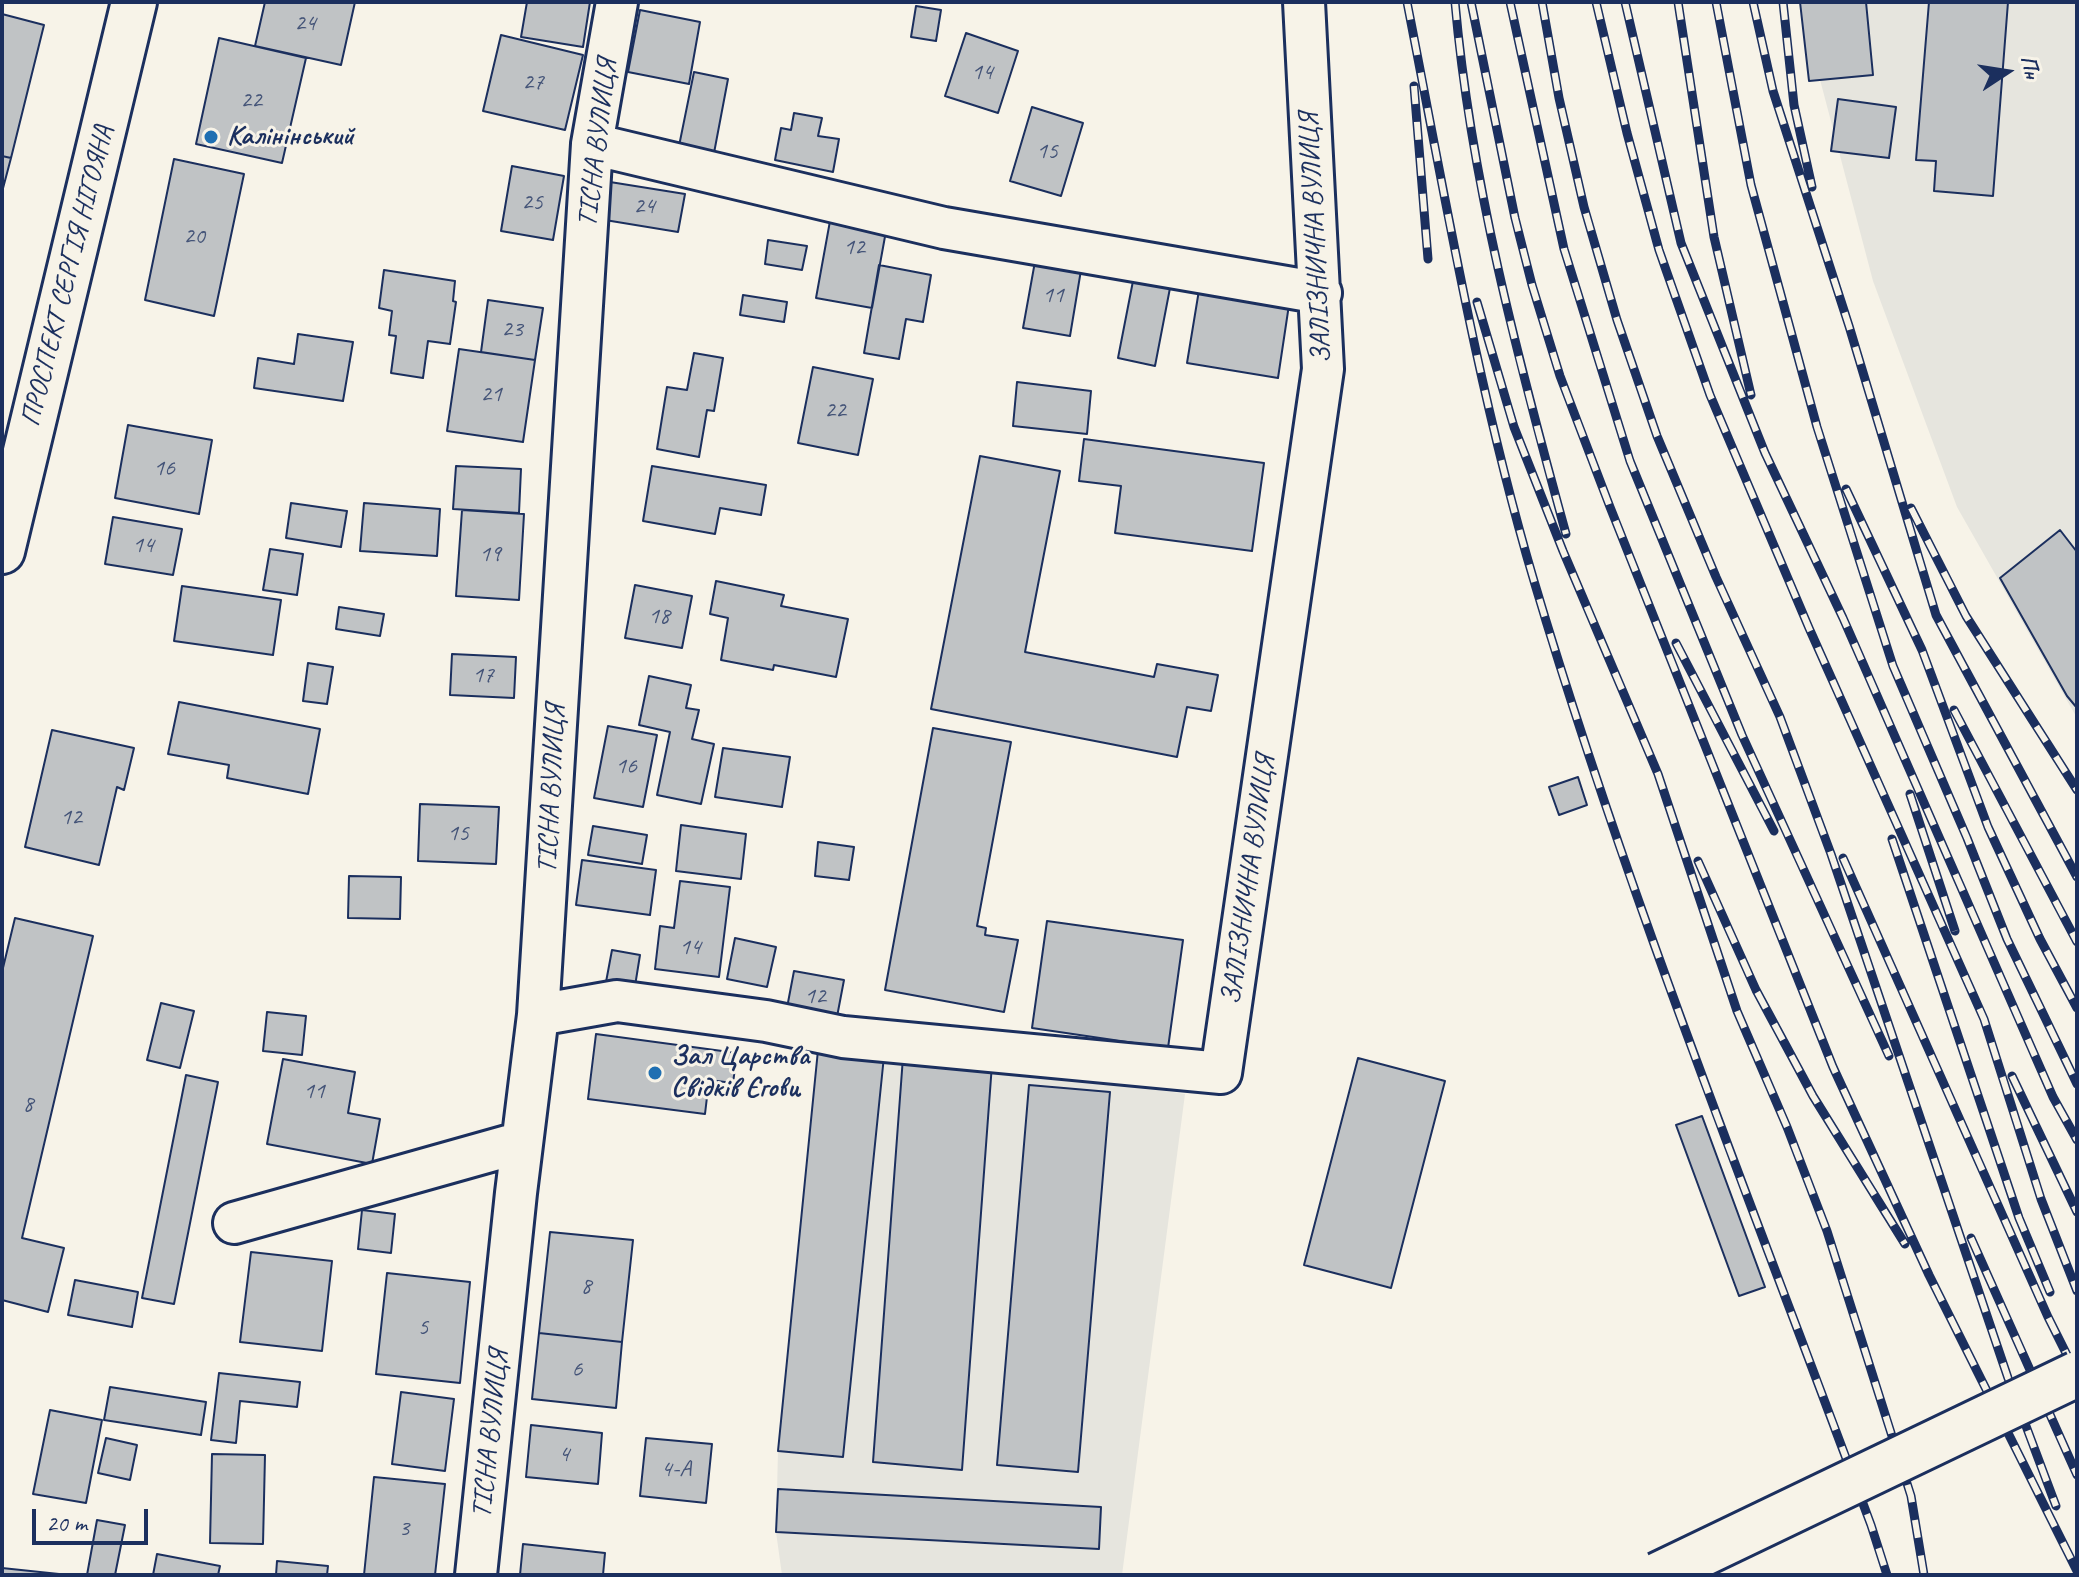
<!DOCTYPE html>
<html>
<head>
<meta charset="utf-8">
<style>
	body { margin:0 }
	#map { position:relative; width:2079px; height:1577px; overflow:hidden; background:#f7f3e8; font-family:Caveat,sans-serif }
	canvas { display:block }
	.frame { position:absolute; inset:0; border:4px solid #1b2f5e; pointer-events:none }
	.north { position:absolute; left:1967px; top:32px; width:80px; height:80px; -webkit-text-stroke:6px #f7f3e8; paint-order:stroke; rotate:78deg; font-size:22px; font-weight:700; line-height:32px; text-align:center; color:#1b2f5e }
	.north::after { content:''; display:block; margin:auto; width:28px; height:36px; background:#1b2f5e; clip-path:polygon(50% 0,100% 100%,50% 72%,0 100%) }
	.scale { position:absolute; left:32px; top:1509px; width:116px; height:36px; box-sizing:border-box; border:4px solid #1b2f5e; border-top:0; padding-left:10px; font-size:24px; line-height:28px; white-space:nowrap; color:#1b2f5e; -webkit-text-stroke:6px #f7f3e8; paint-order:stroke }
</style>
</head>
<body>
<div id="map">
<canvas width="2079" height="1577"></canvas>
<div class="frame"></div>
<div class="north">Пн</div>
<div class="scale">20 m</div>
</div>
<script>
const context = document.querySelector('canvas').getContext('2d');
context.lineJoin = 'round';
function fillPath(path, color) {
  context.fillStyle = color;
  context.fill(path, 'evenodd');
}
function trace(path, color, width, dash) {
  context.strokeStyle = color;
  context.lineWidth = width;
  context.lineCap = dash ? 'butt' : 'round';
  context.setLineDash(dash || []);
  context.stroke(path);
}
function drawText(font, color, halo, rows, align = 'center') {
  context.font = font + ' Caveat,sans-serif';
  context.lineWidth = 6;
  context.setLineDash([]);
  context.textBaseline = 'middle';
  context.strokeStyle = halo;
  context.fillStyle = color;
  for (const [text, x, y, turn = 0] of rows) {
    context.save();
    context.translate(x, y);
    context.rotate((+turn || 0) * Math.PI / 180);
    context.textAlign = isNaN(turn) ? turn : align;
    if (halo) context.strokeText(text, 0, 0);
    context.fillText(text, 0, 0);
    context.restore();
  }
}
fillPath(new Path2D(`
	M1806,2h271v716l-120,-211 -84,-226 -60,-228z
	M818,1050l174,14 193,30 -63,481h-340l-6,-43 2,-81z`), '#e6e5de');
const building = new Path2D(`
	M265,2h90l-14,63 -86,-19z
	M527,2h63l-7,45 -62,-10z
	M1800,2h66l7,73 -64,6z
	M1929,2h79l-15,194 -59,-5 2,-30 -20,-1z
	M916,6l25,4 -5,31 -25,-4z
	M640,10l60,12 -11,62 -61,-12z
	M2,14l42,11 -33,133 -9,-2z
	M966,33l52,18 -20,62 -53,-17z
	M501,35l82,20 -18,75 -82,-19z
	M219,38l87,20 -24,105 -86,-19z
	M694,72l34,7 -14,74 -35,-7z
	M1838,99l58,8 -7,51 -58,-7z
	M1032,107l51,16 -22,73 -51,-15z
	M794,113l28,5 -4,18 21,3 -6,33 -58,-12 6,-32 10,2z
	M2,156l9,2 -9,34z
	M174,159l70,15 -30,142 -69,-16z
	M512,166l52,10 -11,64 -52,-9z
	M610,182l75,12 -7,38 -73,-12z
	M830,221l56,10 -14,77 -56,-10z
	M768,240l39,6 -5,24 -37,-6z
	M1036,256l46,8 -12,72 -47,-8z
	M879,265l52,10 -8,47 -17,-3 -7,40 -35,-6z
	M384,270l71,11 -2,20 3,1 -6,42 -22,-3 -5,37 -32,-5 5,-37 -7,-1 3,-24 -13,-3z
	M1133,281l37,7 -15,78 -37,-8z
	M1200,284l90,14 -12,80 -91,-15z
	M743,295l44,7 -3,20 -44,-7z
	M488,300l55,8 -8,52 -54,-8z
	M298,334l55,8 -10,59 -89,-13 4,-30 36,6z
	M459,349l76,11 -12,82 -76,-11z
	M694,353l29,5 -9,53 -7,-1 -8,47 -42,-8 10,-62 20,3z
	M813,367l60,12 -15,76 -60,-12z
	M1017,382l74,9 -4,43 -74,-8z
	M128,425l84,15 -13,74 -84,-16z
	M1084,439l180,24 -12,88 -137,-18 6,-47 -42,-5z
	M980,456l80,15 -35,181 129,25 3,-13 61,11 -7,36 -24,-4 -10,50 -246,-48z
	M456,466l65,3 -2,44 -66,-4z
	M652,466l114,19 -5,30 -41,-7 -5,26 -72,-13z
	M291,503l56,8 -6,36 -55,-9z
	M364,503l76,6 -3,47 -77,-5z
	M462,510l62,4 -5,86 -63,-4z
	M113,517l69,12 -9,46 -68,-11z
	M2060,530l17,22v156l-10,-12 -67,-118z
	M270,549l33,5 -6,41 -34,-5z
	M716,581l68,14 -3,11 67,13 -12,58 -62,-12 -1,5 -52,-10 7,-42 -18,-4z
	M635,585l57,11 -10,52 -57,-10z
	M182,586l99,14 -8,55 -99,-14z
	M339,607l45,7 -4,22 -44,-7z
	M452,654l64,3 -2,41 -64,-3z
	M308,663l25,4 -6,37 -24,-3z
	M649,676l42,9 -5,23 13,2 -7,29 22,5 -13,60 -44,-9 13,-63 -31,-7z
	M179,702l141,27 -12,65 -81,-16 2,-13 -61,-11z
	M608,726l49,9 -14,72 -49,-9z
	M933,728l78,14 -34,184 9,2 -1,7 33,5 -14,72 -119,-22z
	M52,730l82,18 -10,42 -7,-3 -18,78 -74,-18z
	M723,748l67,9 -8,50 -67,-10z
	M1578,777l9,28 -28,10 -10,-28z
	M420,804l79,3 -3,57 -78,-3z
	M681,825l65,9 -5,45 -65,-8z
	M593,826l54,9 -5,29 -54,-9z
	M818,842l36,5 -5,33 -34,-4z
	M582,860l74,10 -6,45 -74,-10z
	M349,876l52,1 -1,42 -52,-1z
	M680,881l50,6 -11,90 -64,-8 5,-43 14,2z
	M15,918l78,18 -71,302 42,10 -16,64 -46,-12v-328z
	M1047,921l136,19 -15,108 -136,-20z
	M735,938l41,9 -9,40 -40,-8z
	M612,950l28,5 -5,31 -29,-4z
	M794,971l50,9 -8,42 -50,-9z
	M161,1003l33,8 -14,57 -33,-8z
	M267,1012l39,4 -4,39 -39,-4z
	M596,1034l141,19 -4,30 -24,-3 -4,34 -117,-15z
	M818,1050l66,6 -41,401 -65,-6z
	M903,1057l89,7 -30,406 -89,-8z
	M1358,1058l87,23 -54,207 -87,-23z
	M283,1059l72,13 -7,41 32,6 -8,45 -105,-20z
	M186,1075l32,7 -44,222 -32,-6z
	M1029,1085l81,7 -32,380 -81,-7z
	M1702,1116l63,171 -26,9 -63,-171z
	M362,1210l33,4 -4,39 -33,-4z
	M550,1232l83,8 -11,102 -83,-9z
	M251,1252l81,9 -10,90 -82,-9z
	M387,1273l83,9 -10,101 -84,-9z
	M75,1280l63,12 -6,35 -64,-12z
	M539,1333l83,9 -6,66 -84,-9z
	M219,1373l81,9 -3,25 -57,-6 -4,42 -25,-3z
	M110,1387l96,15 -5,33 -97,-15z
	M401,1392l53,7 -9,72 -53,-7z
	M50,1410l52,10 -16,83 -53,-9z
	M531,1425l71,8 -4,51 -72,-7z
	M106,1438l31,7 -7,35 -32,-7z
	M646,1438l66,6 -6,59 -66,-7z
	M212,1454l53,1 -2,89 -53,-1z
	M374,1477l71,7 -10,91h-71z
	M778,1489l323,18 -2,42 -323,-17z
	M97,1520l28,5 -10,50h-28z
	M523,1544l82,9 -2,22h-83z
	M157,1554l63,12 -2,9h-65z
	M277,1561l51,5 -1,9h-51z
	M2,1568l57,6v1h-57z`);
fillPath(building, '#c0c3c5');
trace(building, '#1b2f5e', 2);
const minor = new Path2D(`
	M592,144l352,84 377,65
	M538,1015l79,-14 149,20 77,16 378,36 102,-704 -19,-367
	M234,1223l288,-81
	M476,1575l40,-382 22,-178 54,-871 25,-142`);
const major = new Path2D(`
	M2,551l132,-549`);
trace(minor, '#1b2f5e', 46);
trace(major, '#1b2f5e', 50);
trace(minor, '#f7f3e8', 40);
trace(major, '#f7f3e8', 44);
const rail = new Path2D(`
	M1407,2c38,194 71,390 127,579 95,320 221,631 337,944l16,50
	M1455,2c16,181 63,357 111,532
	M1471,2l44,216 17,67 28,91 50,131 223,560 96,208 148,296
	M1510,2l54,247 66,212 112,274 147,321
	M1542,2l17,96 25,109 33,113 40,116 59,141 64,140 51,137 177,524 48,128
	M1596,2l31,131 32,117 51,145 99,233 175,391 57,180 36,92
	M1625,2l56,241 84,210 78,165 210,479 24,43
	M1678,2l36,235 37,158
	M1716,2l35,183 66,242 76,239 74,172 40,101 70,145
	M1753,2l20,89 76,235 87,289 141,262
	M1783,2l11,103 18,82
	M1414,86l14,173
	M1477,302l37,125 49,124 95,223 79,237 50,116 40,104 84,265 13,79
	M1846,489l76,161 66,177 52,112 37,69
	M1911,508l55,108 111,174
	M1676,643l98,188
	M1954,710l123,232
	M1910,794l45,137
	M1892,839l127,379 31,74
	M1843,858l205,459 29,58
	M1698,861l58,129 57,106 92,148
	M2012,1076l65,136
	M1971,1238l106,237`);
trace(rail, '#1b2f5e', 9);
trace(rail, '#f7f3e8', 6, [18]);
const majorBridge = new Path2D(`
	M1658,1575l419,-201`);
trace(majorBridge, '#1b2f5e', 50, []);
trace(majorBridge, '#f7f3e8', 44);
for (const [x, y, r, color] of [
	[211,137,8,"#1f6fb2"],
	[655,1073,8,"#1f6fb2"]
]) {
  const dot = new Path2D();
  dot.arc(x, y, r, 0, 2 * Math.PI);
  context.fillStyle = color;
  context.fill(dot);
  trace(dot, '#f7f3e8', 3);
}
drawText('24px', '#445478', null, [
	["24",305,24],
	["14",982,73],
	["27",533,83],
	["22",251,101],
	["15",1047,152],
	["25",532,203],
	["24",644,207],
	["20",194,237],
	["12",854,248],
	["11",1053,296],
	["23",512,330],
	["21",491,395],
	["22",835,411],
	["16",164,469],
	["14",143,546],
	["19",490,555],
	["18",659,617],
	["17",483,676],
	["16",626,767],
	["12",71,818],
	["15",458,834],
	["14",690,948],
	["12",815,997],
	["11",314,1092],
	["8",28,1105],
	["8",586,1287],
	["5",423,1328],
	["6",577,1370],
	["4",564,1455],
	["4-А",676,1470],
	["3",404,1529]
]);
drawText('bold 28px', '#1b2f5e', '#f7f3e8', [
	["Калінінський",227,137],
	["Зал Царства",671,1057],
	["Свідків Єгови",671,1089]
], 'left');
drawText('28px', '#1b2f5e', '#f7f3e8', [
	["ТІСНА ВУЛИЦЯ",598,143,-83],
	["ЗАЛІЗНИЧНА ВУЛИЦЯ",1316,238,-93],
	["ПРОСПЕКТ СЕРГІЯ НІГОЯНА",68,276,-76],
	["ТІСНА ВУЛИЦЯ",552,789,-87],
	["ЗАЛІЗНИЧНА ВУЛИЦЯ",1249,880,-82],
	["ТІСНА ВУЛИЦЯ",491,1434,-84]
]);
</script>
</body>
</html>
